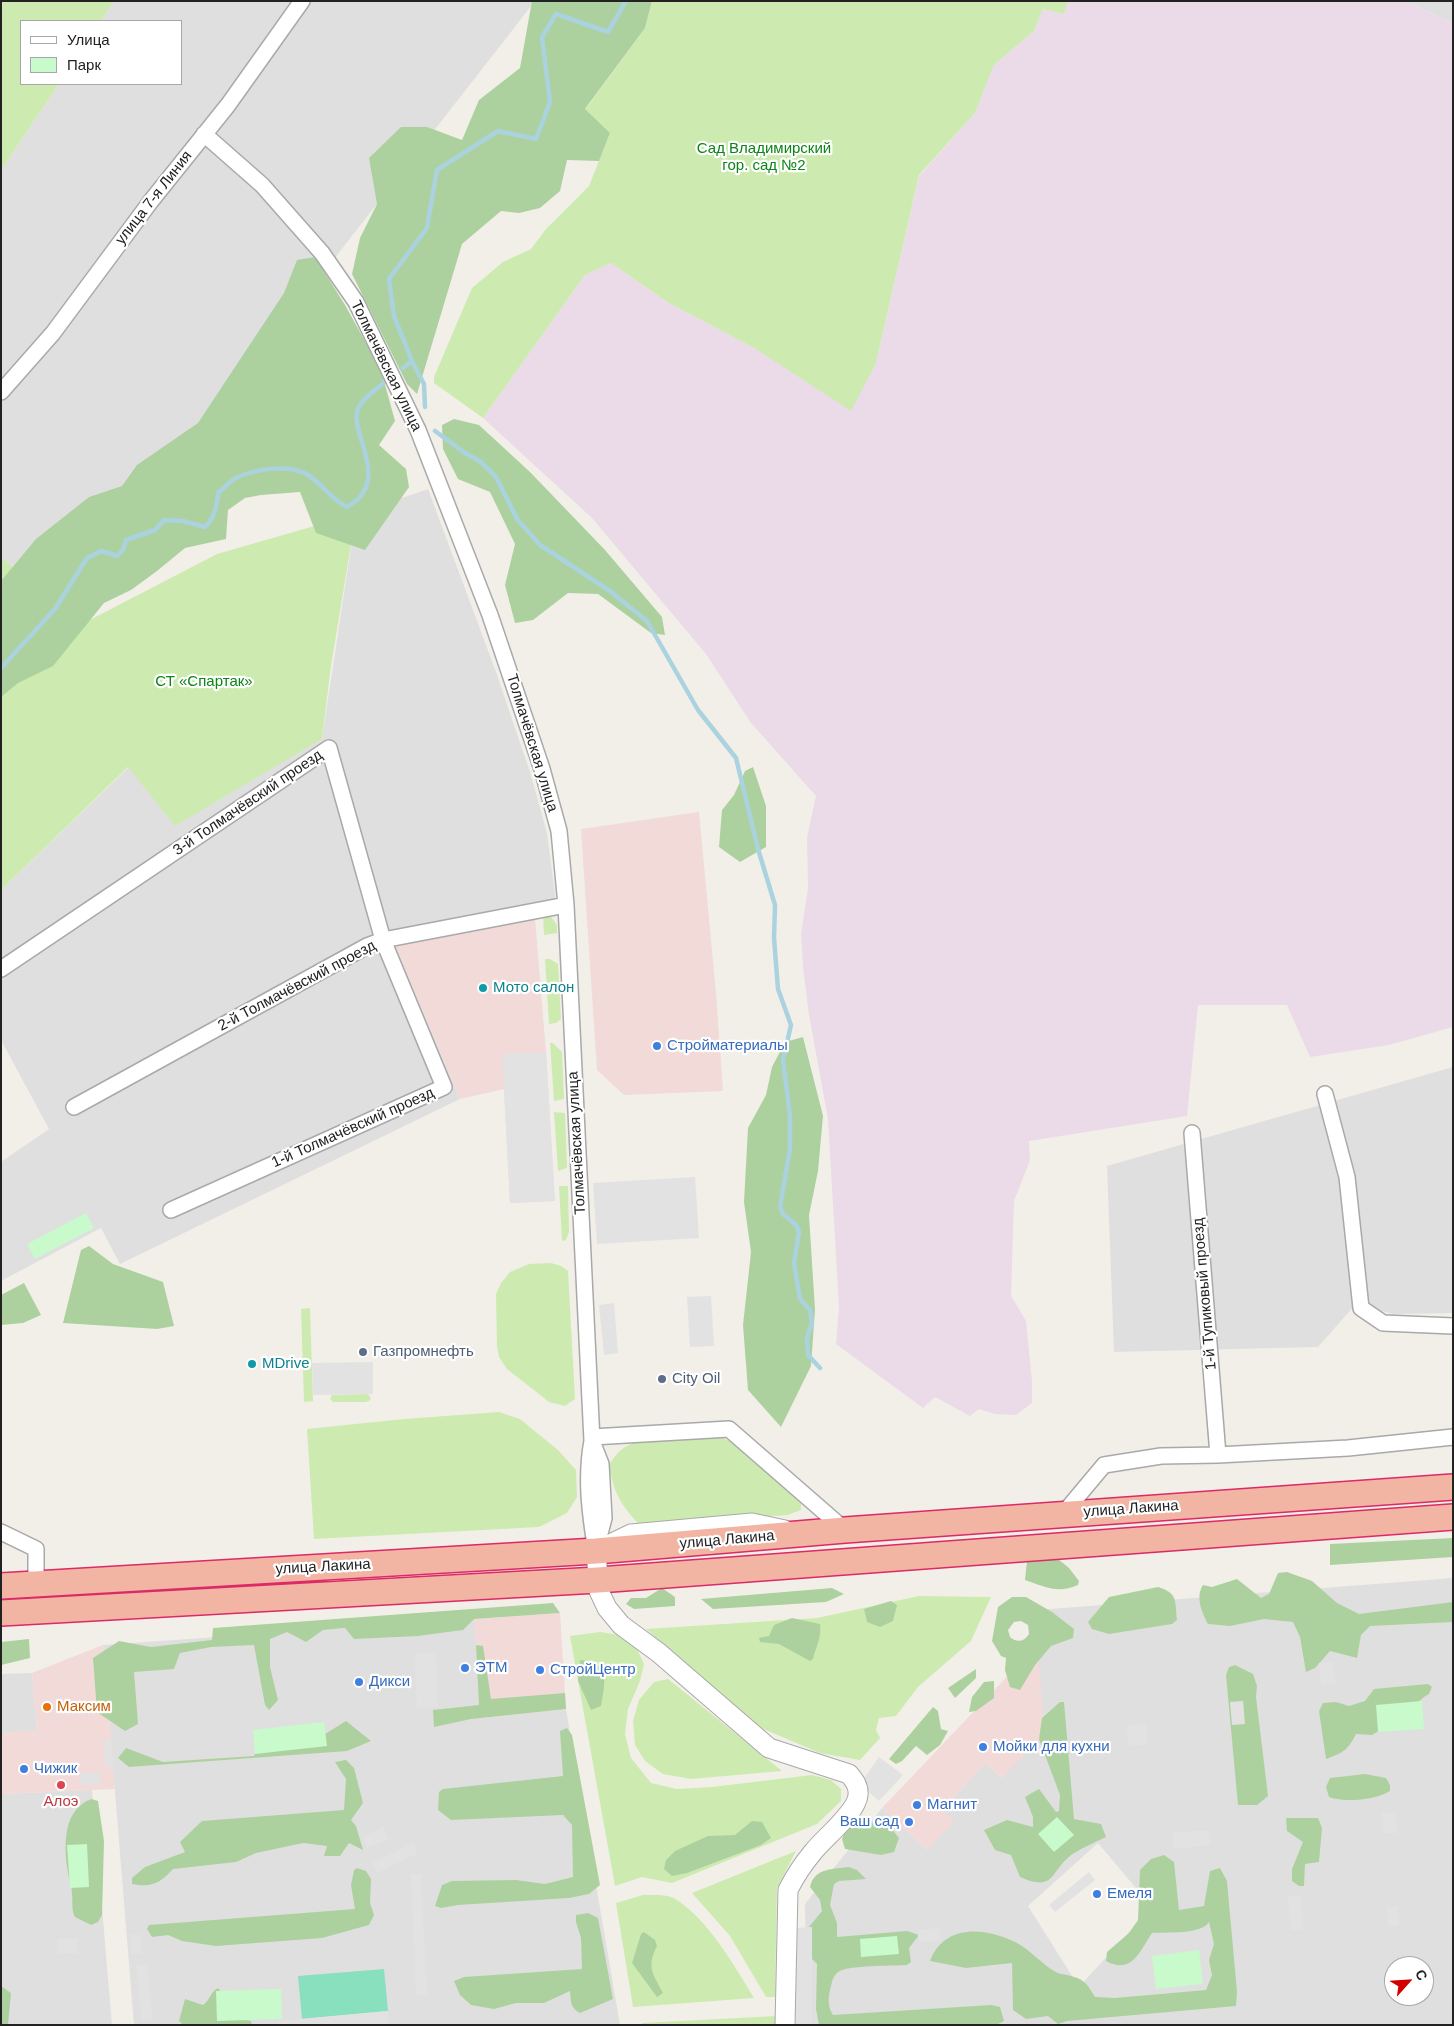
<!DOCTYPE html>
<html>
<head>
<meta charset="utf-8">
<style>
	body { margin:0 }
	#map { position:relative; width:1454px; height:2026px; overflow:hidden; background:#f2efe9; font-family:Helvetica,sans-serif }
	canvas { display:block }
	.frame { position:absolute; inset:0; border:2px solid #222; pointer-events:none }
	.legend { position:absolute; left:20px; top:20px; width:162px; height:65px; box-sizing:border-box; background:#fff; border:1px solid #a7a7a7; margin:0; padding:6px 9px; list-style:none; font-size:15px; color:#222 }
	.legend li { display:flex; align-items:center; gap:10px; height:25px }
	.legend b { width:25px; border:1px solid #a7a7a7 }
	.north { position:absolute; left:1384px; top:1956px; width:50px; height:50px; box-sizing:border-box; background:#fff; border:1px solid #a7a7a7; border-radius:50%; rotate:64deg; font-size:14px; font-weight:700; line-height:20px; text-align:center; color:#222 }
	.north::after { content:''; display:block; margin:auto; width:18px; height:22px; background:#d40000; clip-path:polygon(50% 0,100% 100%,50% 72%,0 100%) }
</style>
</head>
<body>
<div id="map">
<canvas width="1454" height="2026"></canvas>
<div class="frame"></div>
<ul class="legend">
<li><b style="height:6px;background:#fff"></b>Улица</li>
<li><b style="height:14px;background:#c8facc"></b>Парк</li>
</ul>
<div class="north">С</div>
</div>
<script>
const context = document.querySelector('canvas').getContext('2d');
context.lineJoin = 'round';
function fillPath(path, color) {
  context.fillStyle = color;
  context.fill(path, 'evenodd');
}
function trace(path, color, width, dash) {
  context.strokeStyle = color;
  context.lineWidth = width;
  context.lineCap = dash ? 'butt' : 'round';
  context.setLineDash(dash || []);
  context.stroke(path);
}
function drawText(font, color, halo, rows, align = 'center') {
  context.font = font + ' Helvetica,sans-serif';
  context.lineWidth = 4.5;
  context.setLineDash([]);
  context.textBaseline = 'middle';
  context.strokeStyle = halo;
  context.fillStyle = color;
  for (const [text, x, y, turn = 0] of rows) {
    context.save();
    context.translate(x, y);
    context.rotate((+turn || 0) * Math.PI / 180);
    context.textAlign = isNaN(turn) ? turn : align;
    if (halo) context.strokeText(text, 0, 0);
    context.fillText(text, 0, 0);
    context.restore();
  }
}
fillPath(new Path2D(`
	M114,1h421l-356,457 -137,133 -41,-34v-387l58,-86h122v-63h-80z
	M1405,1h48v22z
	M428,489l68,183 34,100 17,61 9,69 -161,43 65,154 -340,165 -19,-36 -100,53v-119l48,-33 -48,-89v-150l128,-123 193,-28 34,-225z
	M1453,1067v246l-59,1 -39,-9 -37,42 -204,5 -7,-186z
	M1453,1578v447h-646l-2,-121 77,-96 46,42 14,-40 43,-47 17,15 36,-134 -1,-34zM1098,1843l54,64 -73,80 -51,-81zM1394,1966h30v30h-30z
	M474,1619l9,98 83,-8 54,316h-486l-31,-380z
	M32,1673l5,58 -36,2v-59z
	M92,1790l20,235h-111v-231z`), '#e0dfdf');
fillPath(new Path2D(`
	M699,812l17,181 7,98 -99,4 -27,-25 -16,-241z
	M535,918l11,134 9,149 -45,2 -6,-114 -44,10 -65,-154z
	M560,1613l6,96 -83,9 -9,-99z
	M1038,1644l6,90 -42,44 -17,-15 -43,47 12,11 -26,29 -46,-42z
	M103,1645l12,144 -114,5v-61l36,-3 -5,-57z`), '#f2dad9');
fillPath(new Path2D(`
	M1068,1h337l48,22v1004l-64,18 -79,12 -23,-52h-89l-11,111 -158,25 1,19 -16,41 -3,95 15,25 6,60v22l-16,12 -21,-1 -16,-5 -9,7 -35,-19 -12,11 -87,-64 3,-37 -11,-188 -19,-104 -6,-48 -2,-33 7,-46 -1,-51 9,-41 -65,-73 -45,-69 -114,-136 -109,-100 102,-143 26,-12 56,39 89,47 120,14 43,-187 56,-63 19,-48 40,-34 9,-22 21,5z`), '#ebdbe8');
fillPath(new Path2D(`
	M1,1h113l-13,20h-80v63h38l-58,86z
	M652,1h416l-4,13 -21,-5 -9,22 -40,34 -19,48 -56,62 -43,188 -25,48 -95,-62 -89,-47 -56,-39 -26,12 -102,143 -49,-35v-6l38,-89 31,-26 28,-13 15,-20 43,-43 21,-53 -25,-23 60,-82z
	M356,514l-25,152 -9,73 -147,87 -47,-59 -127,123v-333l41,34 15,46 160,-83z
	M543,913l6,1 8,11v8l-13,2z
	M545,959h5l8,5 3,55 -5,4 -7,1z
	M550,1043h3l9,9 2,47 -10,2z
	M554,1112l11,1 2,55 -9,3z
	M559,1186h9l1,46 -3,8 -4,1z
	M551,1263l10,3 7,5 7,128 -10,7 -16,-4 -42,-33 -8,-12 -2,-10 -1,-53 5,-11 9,-11 19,-8z
	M310,1308l3,93 -9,1 -3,-93z
	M368,1394l3,4 -2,3 -4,1h-32l-3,-3 2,-4z
	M499,1412l21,7 38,31 18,20 1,27 -10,16 -28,14 -225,12 -7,-110 97,-10z
	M719,1436l18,9 64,58v7l-13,5 -148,10c-19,-19 -27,-34 -31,-60 7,-11 12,-17 24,-22z
	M919,1596l72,1 -20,44 -53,46 -22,29 -17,2 -3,12 4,8 -20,22 -40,-7 -66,-28 -108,-96 171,-11z
	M600,1632l20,3 17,14 7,15 -4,17 -12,28 -3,25 6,24 20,25 26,6 35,-2 100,-12 19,5 10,9v12l-24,23 -145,59 -30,-6 -27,9 -45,-250z
	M668,1679l114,92 -91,8 -28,-5 -18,-13 -10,-16 -2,-24 6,-21 15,-18z
	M796,1851l-19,37 -2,109h-9l-36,-61 -38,-43z
	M643,1895c9,0 23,-1 31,3 34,21 60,67 80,100l-121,9 -17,-104z
	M776,2016v9h-133l-1,-2z`), '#cdebb0');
fillPath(new Path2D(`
	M532,1h120l-7,27 -60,81 25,24 -11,28 -32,-1 -7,31 -20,17 -21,5 -18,-2 -39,33 -45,150 -10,-10 -55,-110 8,-36 17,-34 -8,-46 32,-31h26l35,13 17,-40 41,-32z
	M315,257l30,48 36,65 14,51 -16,24 27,24 3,18 -44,63 -49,-17 -16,-41 -39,3 -16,3 -17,12 -2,29 -41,9 -28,23 -26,19 -27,13 -51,63 -35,17 -17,14v-116l35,-42 53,-42 33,-11 15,-21 61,-42 86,-130 13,-33z
	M454,419l25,6 51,47 75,78 57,67 3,18 -14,-2 -53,-39 -30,-1 -35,27 -18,3 -10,-38 10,-41 -25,-52 -32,-13 -15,-30 -1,-24z
	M753,767l13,39v41l-26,15 -21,-15 3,-37 12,-15 11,-24z
	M803,1037l20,79 -5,55 -9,44 6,95 -4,56 -30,61 -33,-37 -5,-65 8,-73 -7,-50 4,-74 18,-33 6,-28 13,-25z
	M89,1246l24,18 50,18 11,44 -17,3 -94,-6 18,-73z
	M24,1283l17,32 -18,8 -22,2v-30z
	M1453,1538v19l-123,8v-21z
	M1057,1558l12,10 10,13 -1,4c-21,9 -32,2 -53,-5l2,-19z
	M1287,1572l25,9 25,22 22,11 94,-12v20l-83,4 -9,9 -4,23 -27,-7 -15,17 -9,4 -6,-35 -7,-15 -29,-3 -34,7 -22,-2c-6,-11 -13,-27 -5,-39l9,2 25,-8 24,19 8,-4 9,-21z
	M1158,1587c20,6 17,14 19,33l-5,4 -63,10 -17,-5 -4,-7 21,-25z
	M662,1588l13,9v9l-41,3 -8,-5 5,-6h15z
	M832,1588l12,6 -18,8 -113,7 -12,-10z
	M1012,1597h14l26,15 22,17 -1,9 -22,8 -16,19 -15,25 -10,-3 -5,-17 1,-12 -5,-2 -9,-15 6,-34zM1021,1621l7,4 1,9c-5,8 -12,9 -19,3l-2,-7 6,-8z
	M891,1601l6,4 -4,16 -13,6 -13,-5 -3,-13z
	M553,1603l7,10 -86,6 -11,11 -45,6 -64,3 -9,-11 -22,2 -17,12 -19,-10 -17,7v28l8,33 -9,10 -4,-5 -11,-60 -43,2 -31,6 -6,16 -40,3 4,52 -13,7 -28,-19 -4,-54 26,-17 32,6 61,-7 1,-12z
	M792,1618l28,6c2,13 -4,22 -7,35l-3,2 -31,-17 -19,-2 -1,-4 10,-2 5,-11z
	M29,1639l1,19 -29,7v-23z
	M476,1645l7,1 8,53 74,-6 1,16 -95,10 -37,8 -1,-17 46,-5z
	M580,1660c31,2 25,23 21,46l-10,4 -13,-29z
	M1235,1665l18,9 4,12 -1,11 12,99 -11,9h-19l-12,-130 3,-8z
	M976,1669v9l-21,20 -7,-10z
	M994,1681v17l-18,13 -7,1 3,-15 12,-15z
	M1428,1684l4,3 -3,7 -5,3 -23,21 -29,17 -16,-1c-8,16 -13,19 -30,25l-7,-48 4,-8 13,-1 13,4 16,-5 9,-12z
	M1060,1702h4l10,117 27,5 5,13c-11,5 -22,10 -32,16 -25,17 -17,40 -54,24l-9,-22 -16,-5 -11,-20 23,-10 26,7v-10l-8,-20 14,-8 17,23 3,-1 1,-16 -21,-56 3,-21z
	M933,1707l5,4 3,18 7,2 -8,14 -13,10 -11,-9 -14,15 -6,3 -7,-5z
	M346,1721l25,20 -24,10 -218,16 -11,-9 8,-10 37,14 91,-6 9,-17 62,-5z
	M567,1728l5,7 28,150 -11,9 -20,4 -111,7 -17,3 -6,-2 7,-21 10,-4 64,-1 29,4 28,-7 -1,-52 -9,-10 -112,5 -13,-10 1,-18 4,-3 120,-13 -3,-45z
	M346,1760l8,8 9,35 -12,17 5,6 7,24 -14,-7 -9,13h-16l3,-10 -24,-3 -47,10 -20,9 -63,7c-13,14 -21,19 -41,15v-6l13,-11 40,-15 -5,-10 22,-21 142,-11 2,-31 -11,-17z
	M1365,1774l21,4 4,7v6c-15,9 -44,12 -61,6l-3,-10 4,-9z
	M91,1799l7,2 6,40 -2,74 -4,7 -7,3 -16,-8c-4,-8 -2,-14 -3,-23 0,-9 -4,-18 -5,-27 -3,-26 -3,-57 24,-68z
	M1286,1818h32l4,10 -3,34 -14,2 -1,22h-5l-7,-5v-12l11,-27 -16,-11z
	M858,1820l32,7 9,11 -5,14 -13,3 -36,-6 -3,-10 6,-15z
	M752,1821l10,1 9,16 -10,7 -74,28 -15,3 -8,-7 2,-9 9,-9 33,-15 27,-1z
	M1164,1855l10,7 5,48 25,-4 6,-35 10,-3 7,13 10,111 -1,14 -169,15 -9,3 -10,-8 -22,3 -13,-9 -1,-47 -46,5 -36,-7c14,-37 55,-34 85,-19 15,7 26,22 41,30 3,2 7,2 11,3 17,4 19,7 28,22l20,1 91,-8 6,-15 -3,-15 5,-16 -5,-22c-8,13 -43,10 -57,11 -12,18 -20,42 -46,28l1,-9 22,-19 9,-13 2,-50 11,-11z
	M849,1867l8,3 9,9 -27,2 -5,3 -4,21 7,18v14l70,-6 12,4 -10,13 2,14 -4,3c-15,1 -59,0 -69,7 -6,5 -6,11 -8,18 -2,10 -2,17 3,25l158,-10 9,2 4,14 -8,4h-177l-3,-16 1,-45 -21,-21 26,-32 -2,-11 -10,-13c4,-19 23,-18 39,-20z
	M357,1868l9,3 5,8 -1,24 4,12 -5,10 -47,13 -106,8 -34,-5 -14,-6 -16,2 -5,-8 2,-4 206,-16 -4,-24 3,-15z
	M588,1913l10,5 15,81 -33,14c-10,-5 -9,-12 -10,-22l-26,12h-28l-22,6 -23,-4 -11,-10 -6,-14 10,-4 118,-8 -1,-31 -5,-16v-7z
	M644,1932l11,8 2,6c-11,22 -4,27 6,47l-6,4 -25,-34 9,-29z
	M1,1986l10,7 -3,32h-7z
	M218,1988c8,10 20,32 33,33l1,4h-69l-4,-4 6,-22 18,6c7,-4 6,-12 15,-17z`), '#add19e');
fillPath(new Path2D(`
	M86,1213l8,15 -59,31 -8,-15z
	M1422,1701l2,28 -46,3 -2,-27z
	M324,1722l3,24 -72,8 -2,-24z
	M1057,1817l17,18 -20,17 -16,-18z
	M87,1844l2,43 -19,1 -3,-43z
	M897,1936l2,18 -38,3 -1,-18z
	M1199,1950l4,34 -47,5 -4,-33z
	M281,1989l1,30 -65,2 -1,-30z`), '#c8facc');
fillPath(new Path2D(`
	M384,1969l4,42 -86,8 -4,-43z`), '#88e0be');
fillPath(new Path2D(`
	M546,1052l9,149 -45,2 -8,-149z
	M695,1177l4,61 -102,6 -4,-61z
	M711,1296l3,50 -24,1 -3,-50z
	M614,1303l4,50 -14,2 -5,-50z
	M373,1362v32l-60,1 -1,-32z
	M436,1653l2,54 -21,1 -3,-54z
	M1333,1662l2,21 -14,1 -2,-21z
	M1243,1701l2,23 -13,1 -2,-23z
	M1146,1724l1,21 -19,1 -1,-21z
	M103,1740h8l2,27h-8z
	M879,1757l24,18 -24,26 -19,-17z
	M100,1772v12l-20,1v-12z
	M1382,1813h14l1,20 -14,1z
	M383,1827l6,12 -22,9 -5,-11z
	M1209,1830l2,15 -37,4 -1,-16z
	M413,1843l5,10 -41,20 -5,-10z
	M1089,1872l6,8 -40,32 -6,-7z
	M411,1874h10l6,121h-11z
	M1301,1895l2,34 -12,1 -3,-34z
	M1398,1906l1,19 -11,1 -1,-19z
	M812,1927v98h-18v-97z
	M939,1928l2,12 -22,2 -2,-12z
	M130,1935h11l1,18 -11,1z
	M78,1938v15l-20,1 -1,-15z
	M147,1965l6,54 -11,1 -6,-54z
	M388,2011v12l-25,2h-84l-1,-4z`), '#e2e2e2');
trace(new Path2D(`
	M412,361l12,23 1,23
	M403,368l9,-7 -18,-45 -5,-37 38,-51 10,-58 61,-39 38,8 14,-37 -8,-65 14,-23 52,18 18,-31
	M435,431l30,22 16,9 15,15 21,42 23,26 70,46 37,30 51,89 38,48 22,91 17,56 -1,33 4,51 13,36 -8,35 7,56v33l-10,58 3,7 13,11 3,7 -5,31 6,36 10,11 2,13 -5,15 1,17 12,13
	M1,668l54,-59 32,-51 14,-7 16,5 6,-6 3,-10 29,-10 9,-10 19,1 22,6c10,-10 12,-21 13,-34 6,-5 12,-12 18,-15 20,-9 52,-15 72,-3 14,9 23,24 39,32 4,-3 9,-6 12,-9 27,-29 -14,-71 1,-93 6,-9 18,-17 26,-24`), '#aad3df', 4.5);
const minor = new Path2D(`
	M204,134l58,51 60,68 34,49 62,128 72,185 52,154 17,62 7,74 26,536c-7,37 -2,74 4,110
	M1,392l52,-59 98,-132 77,-96 74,-104
	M1,969l328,-221 54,192 61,147 -273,123
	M1325,1094l22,83 14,131 22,15 70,3
	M74,1107l293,-161 16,-6 183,-35
	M1192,1133l26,322
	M592,1437l137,-8 116,101
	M592,1441l9,23 3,54 -7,27
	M1063,1514l41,-49 57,-9 57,-1 130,-7 105,-11
	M1,1532l35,17v35`);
const tertiary = new Path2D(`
	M785,1530l-33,-7 -121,11 -35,17 3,40 8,17 14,17 38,28 110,95 80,26c5,6 10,12 9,21 -1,17 -34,43 -45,57 -10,12 -18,24 -25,38l-3,135`);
const trunk = new Path2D(`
	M1,1586l595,-35 249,-21 608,-43
	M1,1613l597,-33 855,-63`);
trace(minor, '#a9a9a9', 18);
trace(tertiary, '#a9a9a9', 21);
trace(trunk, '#dc2a67', 28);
trace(minor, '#fff', 15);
trace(tertiary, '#fff', 19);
trace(trunk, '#f2b4a3', 25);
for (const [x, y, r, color] of [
	[483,988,5,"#0f9aa8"],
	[657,1046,5,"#3f7fe0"],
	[363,1352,5,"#5c6f8a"],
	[252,1364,5,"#0f9aa8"],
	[662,1379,5,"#5c6f8a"],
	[465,1668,5,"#3f7fe0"],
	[540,1670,5,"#3f7fe0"],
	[359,1682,5,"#3f7fe0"],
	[47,1707,5,"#e8710a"],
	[983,1747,5,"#3f7fe0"],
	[24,1769,5,"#3f7fe0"],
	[61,1785,5,"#e0444e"],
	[917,1805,5,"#3f7fe0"],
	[909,1822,5,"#3f7fe0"],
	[1097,1894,5,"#3f7fe0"]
]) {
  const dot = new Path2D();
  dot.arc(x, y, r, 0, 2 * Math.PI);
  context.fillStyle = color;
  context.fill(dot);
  trace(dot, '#fff', 2);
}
drawText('15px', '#0c8416', '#fff', [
	["Сад Владимирский",764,149],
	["гор. сад №2",764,166],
	["СТ «Спартак»",204,682]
]);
drawText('15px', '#222', '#fff', [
	["улица 7-я Линия",154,198,-52],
	["Толмачёвская улица",386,366,64],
	["Толмачёвская улица",532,743,73],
	["3-й Толмачёвский проезд",248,803,-34],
	["2-й Толмачёвский проезд",297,986,-28],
	["1-й Толмачёвский проезд",353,1128,-24],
	["Толмачёвская улица",577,1143,-93],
	["1-й Тупиковый проезд",1205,1294,-95],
	["улица Лакина",1131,1509,-4],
	["улица Лакина",727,1540,-5],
	["улица Лакина",323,1567,-3]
]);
drawText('15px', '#0d838f', '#fff', [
	["Мото салон",493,988],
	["MDrive",262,1364]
], 'left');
drawText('15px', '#366cbe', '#fff', [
	["Стройматериалы",667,1046],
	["ЭТМ",475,1668],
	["СтройЦентр",550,1670],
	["Дикси",369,1682],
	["Мойки для кухни",993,1747],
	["Чижик",34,1769],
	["Магнит",927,1805],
	["Ваш сад",899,1822,"right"],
	["Емеля",1107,1894]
], 'left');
drawText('15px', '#4e5e75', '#fff', [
	["Газпромнефть",373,1352],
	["City Oil",672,1379]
], 'left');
drawText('15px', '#c56008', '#fff', [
	["Максим",57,1707]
], 'left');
drawText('15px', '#be3a42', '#fff', [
	["Алоэ",61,1802]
]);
</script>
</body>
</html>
